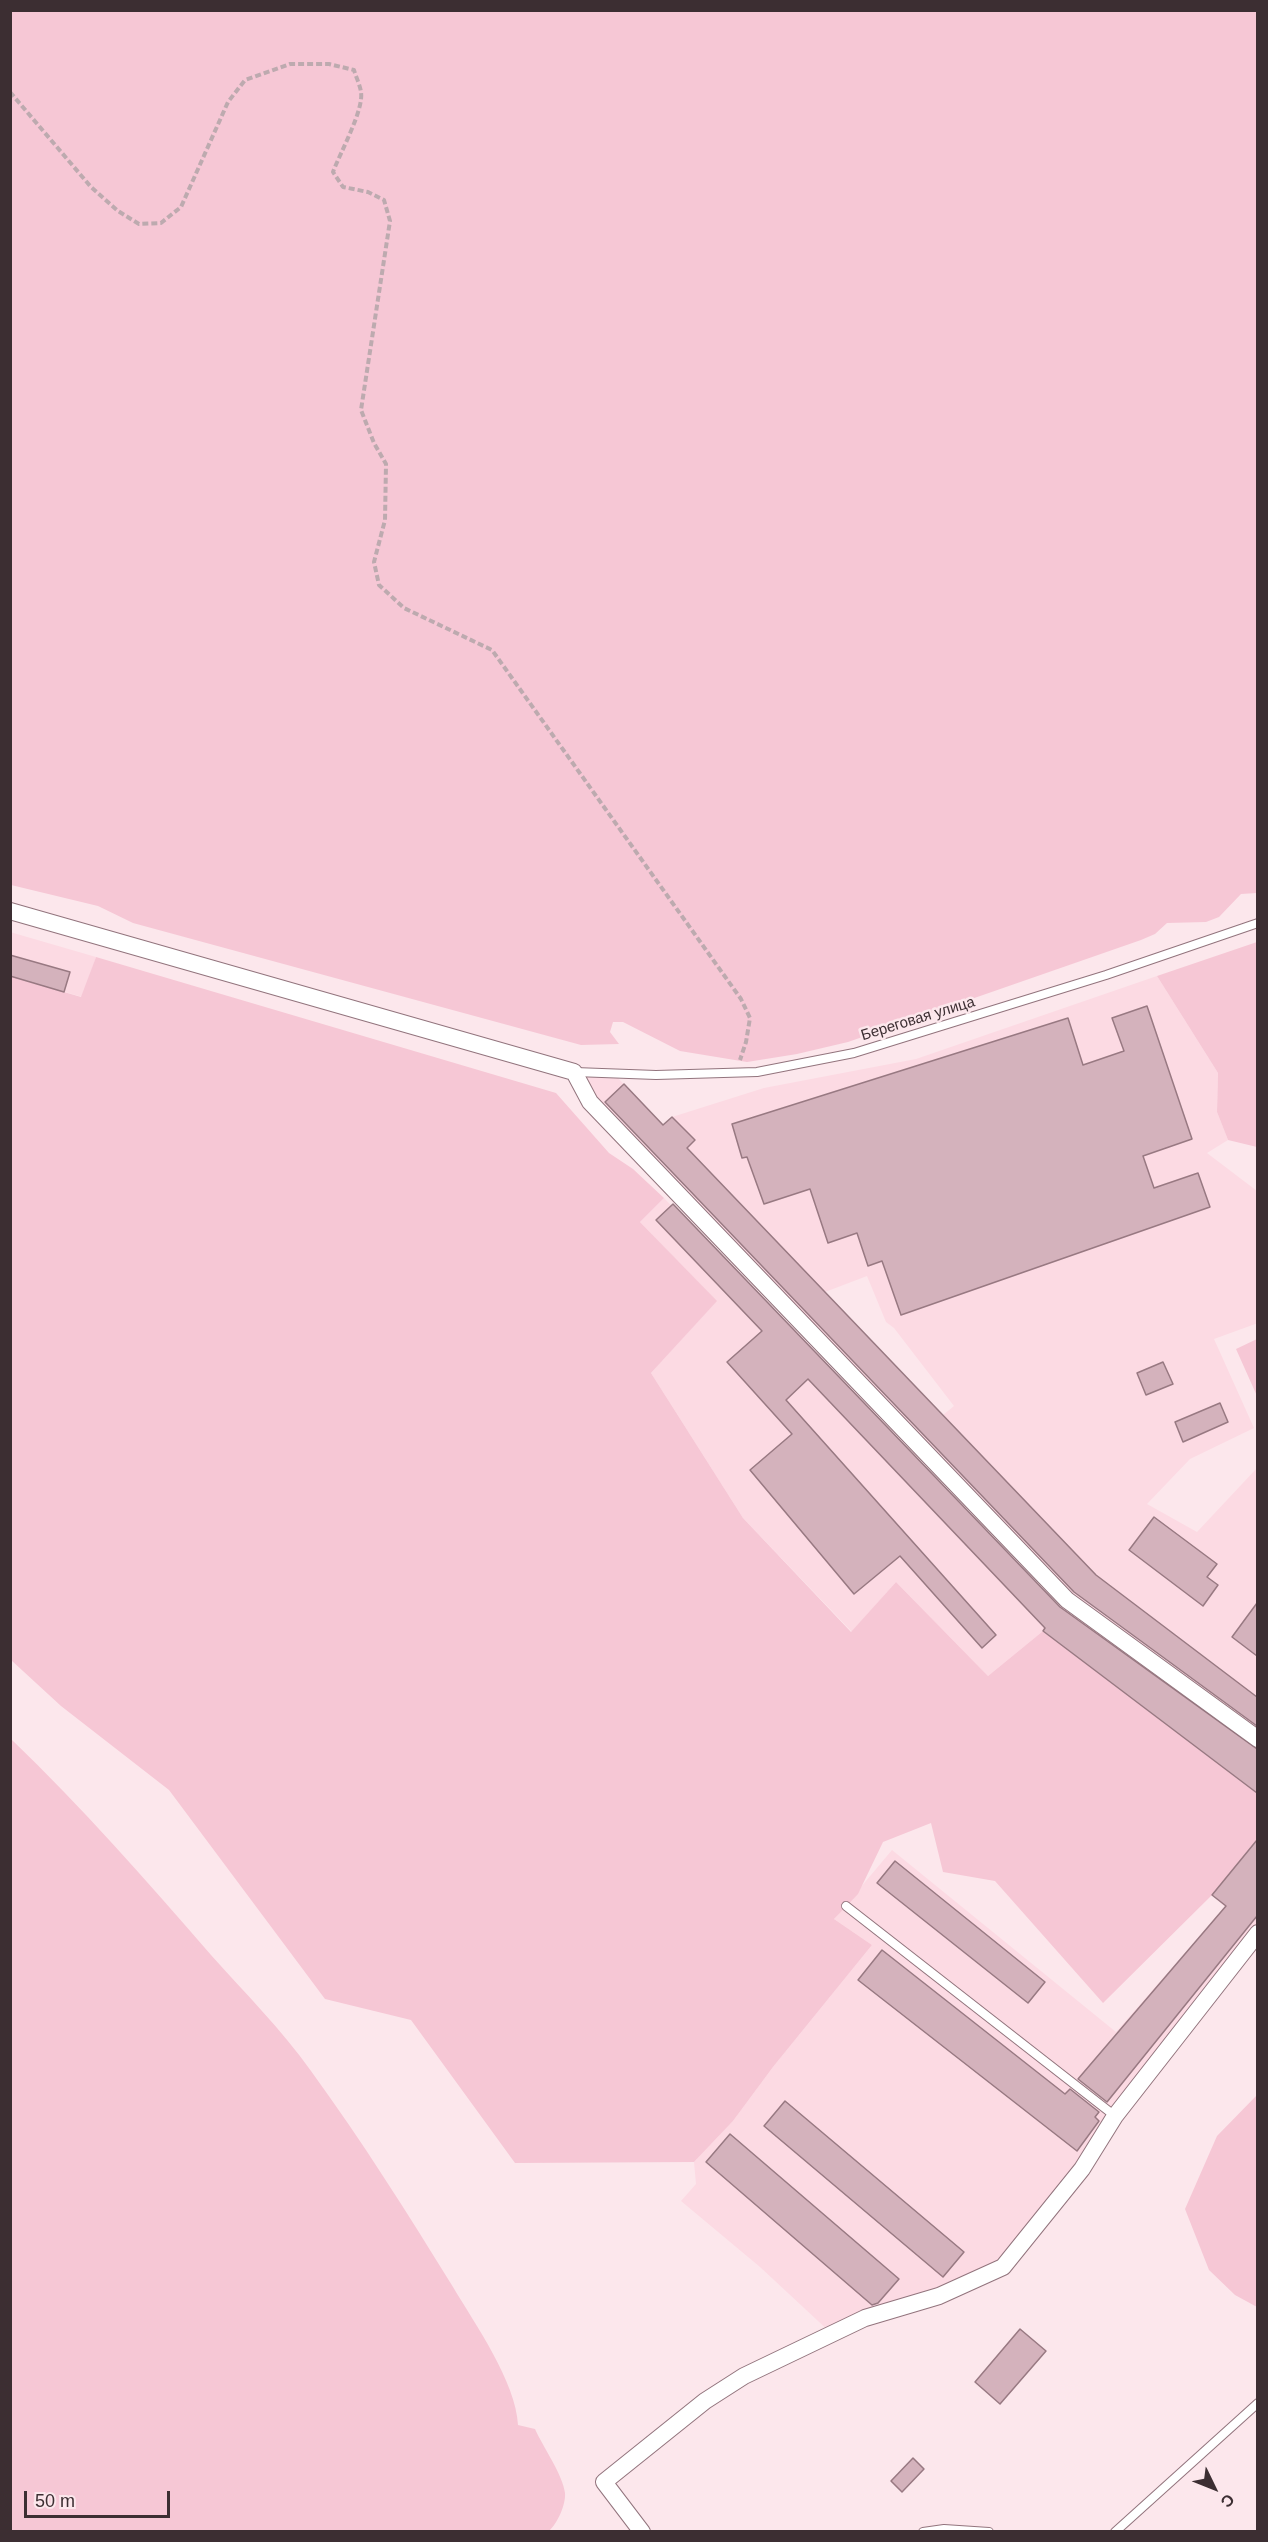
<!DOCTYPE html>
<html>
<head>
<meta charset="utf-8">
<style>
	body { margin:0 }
	#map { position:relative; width:1268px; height:2542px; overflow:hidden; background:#fce7ec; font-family:Helvetica,sans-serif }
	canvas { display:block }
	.frame { position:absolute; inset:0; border:12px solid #3c2e32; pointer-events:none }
	.north { position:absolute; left:1184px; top:2458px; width:60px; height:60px; -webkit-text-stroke:4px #fce7ec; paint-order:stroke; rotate:133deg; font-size:16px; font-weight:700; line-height:24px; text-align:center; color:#3c2e32 }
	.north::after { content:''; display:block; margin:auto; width:21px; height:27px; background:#3c2e32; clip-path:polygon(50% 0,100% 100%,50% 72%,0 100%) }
	.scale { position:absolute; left:24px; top:2491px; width:146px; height:27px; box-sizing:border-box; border:3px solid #3c2e32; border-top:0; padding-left:8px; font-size:18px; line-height:21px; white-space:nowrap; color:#3c2e32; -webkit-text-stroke:4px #fce7ec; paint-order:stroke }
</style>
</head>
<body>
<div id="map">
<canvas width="1268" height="2542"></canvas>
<div class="frame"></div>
<div class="north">С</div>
<div class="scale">50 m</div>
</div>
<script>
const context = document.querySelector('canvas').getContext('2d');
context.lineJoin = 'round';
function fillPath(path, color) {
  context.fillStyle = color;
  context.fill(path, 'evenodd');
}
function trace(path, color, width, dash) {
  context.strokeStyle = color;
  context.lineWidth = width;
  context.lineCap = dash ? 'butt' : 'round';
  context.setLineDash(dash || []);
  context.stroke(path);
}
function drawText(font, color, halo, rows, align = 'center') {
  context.font = font + ' Helvetica,sans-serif';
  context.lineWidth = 5;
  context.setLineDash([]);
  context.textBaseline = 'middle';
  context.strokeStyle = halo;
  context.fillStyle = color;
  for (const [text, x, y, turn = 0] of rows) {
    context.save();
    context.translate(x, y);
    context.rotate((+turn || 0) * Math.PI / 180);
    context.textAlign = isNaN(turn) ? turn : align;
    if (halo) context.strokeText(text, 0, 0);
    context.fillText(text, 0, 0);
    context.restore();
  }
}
fillPath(new Path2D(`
	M10,932l86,25 -14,40 -71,-21z
	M1157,976l61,97 -1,39 11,28 -21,13 50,38 1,132 -44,16 40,89 -64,31 -43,45 50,28 60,-64v325l-214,-162 -55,45 -92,-94 -44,50 -109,-114 -92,-145 65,-72 -76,-79 24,-24 390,407 7,2 6,-7 -477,-498 -16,-30 39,1 51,52 8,-8 92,-29 152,-29zM867,1276l19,46 8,6 60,78 -11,9 -118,-123z
	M1257,1840v105l-254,322 -171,67 -72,-67 -79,-66 15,-17 -2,-22 39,-41 40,-54 99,-122 -38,-26 58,-69 224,182 109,-125 -13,-12z`), '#fcdae3');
fillPath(new Path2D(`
	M11,10l1246,1v882l-16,1 -22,23 -13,5 -39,1 -12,11 -14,6 -293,102 -51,12 -50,8 -67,-11 -57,-29h-10l-3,10 9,12 -38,1 -448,-122 -35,-17 -87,-21z
	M1257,942h1l-1,205 -29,-7 -11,-28 1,-39 -61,-97z
	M96,957l460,136 53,60 24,16 31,29 -24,24 77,79 -66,72 92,145 108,114 45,-50 92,94 55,-45 214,162v47l-45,55 -109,108 -108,-122 -52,-9 -12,-49 -48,19 -25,52 -24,25 38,26 -99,122 -40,54 -39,41 -179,1 -104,-143 -86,-21 -156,-209 -108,-84 -50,-46 -1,-684 71,21z
	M1257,1339v57l-21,-47z
	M11,1739c71,68 135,141 200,216 34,38 71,75 100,116 51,70 97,143 142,216 22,37 63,95 65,138l17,4c8,18 28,46 30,64 1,12 -8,31 -16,38h-538z
	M1257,2095v212l-22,-12 -26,-25 -24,-61 32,-73z`), '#f6c7d5');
const building = new Path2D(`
	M10,955l60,17 -6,20 -54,-16z
	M1147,1006l45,133 -49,17 11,32 44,-15 12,34 -309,108 -19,-54 -14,5 -11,-33 -29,10 -18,-54 -46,15 -17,-47 -5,1 -10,-34 336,-106 15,47 41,-14 -12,-33z
	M624,1084l39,41 9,-8 23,23 -8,8 409,427 161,122v29l-183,-134 -469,-490z
	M673,1204l387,403 197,142v44l-214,-162 2,-3 -237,-249 -22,21 210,235 -14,13 -82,-92 -46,38 -104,-124 42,-36 -65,-72 35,-31 -106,-111z
	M1163,1362l10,22 -27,11 -9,-22z
	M1220,1403l8,19 -45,20 -8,-20z
	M1154,1517l63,47 -10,13 11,8 -15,21 -74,-56z
	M1257,1603v53l-25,-19z
	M1257,1840v76l-150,186 -29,-23 148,-173 -14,-11z
	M895,1861l150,121 -17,21 -151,-120z
	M882,1950l183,144 5,-5 29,23 -4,5 4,4 -22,30 -219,-171z
	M785,2101l179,151 -21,25 -179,-151z
	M730,2134l169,145 -21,24 -6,2 -166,-143z
	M1020,2329l26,22 -46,53 -25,-22z
	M913,2458l11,11 -22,23 -11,-11z`);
fillPath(building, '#d4b2bc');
trace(building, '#987982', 1.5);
const lane = new Path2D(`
	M575,1072l81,3 101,-3 97,-19 252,-78 152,-52
	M846,1906l269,210
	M923,2532l21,-3 45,3
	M1115,2532l143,-129`);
const street = new Path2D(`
	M10,911l564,161 16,30 477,498 191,139
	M642,2532l-38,-50 101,-81 39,-25 121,-58 74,-22 64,-29 79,-98 33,-53 143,-183`);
trace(lane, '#92747d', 10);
trace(street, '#92747d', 18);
trace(new Path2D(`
	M10,92l81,95 27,24 21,13 22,-1 20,-16 47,-105 17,-22 45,-16h39l25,6c2,7 6,15 7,22 3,18 -21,61 -28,80l10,15 25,5 16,8 6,21 -29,189 13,33 12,21 -1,56 -11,42 5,23 25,23 88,42 249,349 9,19 -4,24 -6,18`), '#bdaaaf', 4, [6, 3]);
trace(lane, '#fff', 8);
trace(street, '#fff', 16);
drawText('15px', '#3c2e32', '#fce7ec', [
	["Береговая улица",918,1019,-17]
]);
</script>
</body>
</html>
